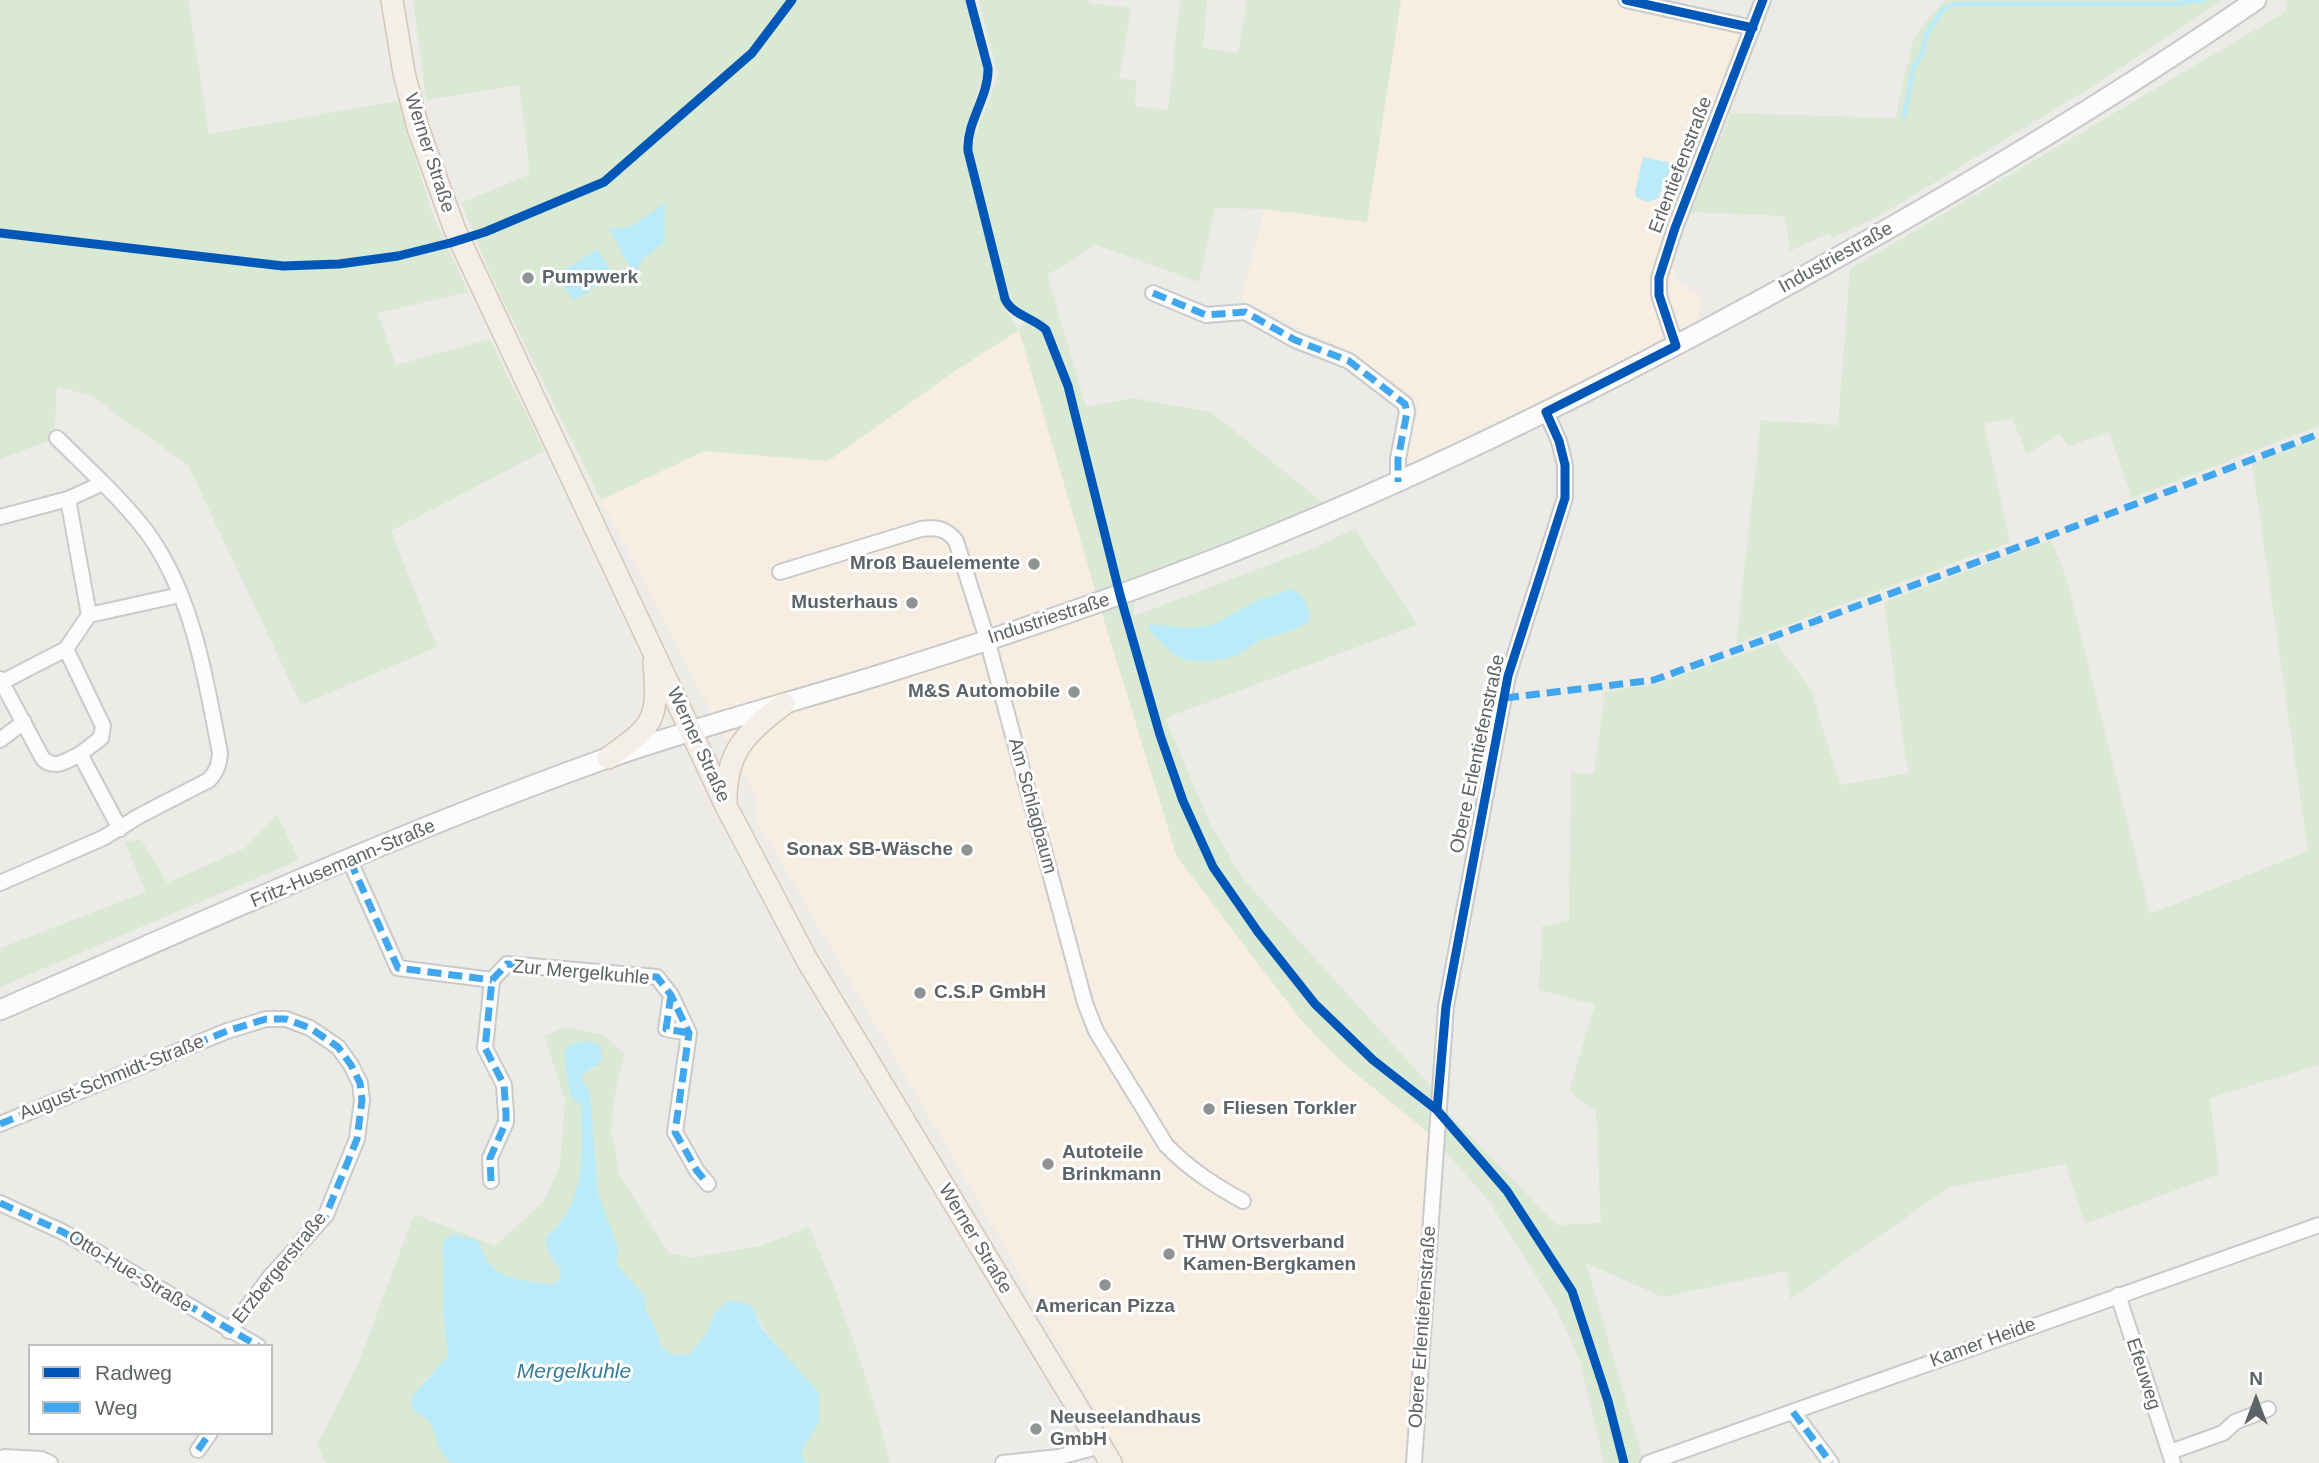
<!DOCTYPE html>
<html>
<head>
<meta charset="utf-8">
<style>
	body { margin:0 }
	#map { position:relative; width:2319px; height:1463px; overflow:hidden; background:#edebe8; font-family:Helvetica,sans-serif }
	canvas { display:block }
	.legend { position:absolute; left:28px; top:1344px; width:245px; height:91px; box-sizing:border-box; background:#fff; border:2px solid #bec1c2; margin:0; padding:9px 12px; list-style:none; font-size:21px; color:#5d6366 }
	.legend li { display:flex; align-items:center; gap:14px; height:35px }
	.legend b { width:35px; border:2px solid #bec1c2 }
	.north { position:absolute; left:2221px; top:1365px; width:70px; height:70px; -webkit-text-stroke:5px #fff; paint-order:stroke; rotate:0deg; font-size:19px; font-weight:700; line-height:28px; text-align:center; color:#5d6366 }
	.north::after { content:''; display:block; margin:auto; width:24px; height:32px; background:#5d6366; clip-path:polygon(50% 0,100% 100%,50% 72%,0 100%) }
</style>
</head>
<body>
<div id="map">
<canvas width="2319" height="1463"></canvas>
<ul class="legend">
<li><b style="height:9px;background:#0057b8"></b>Radweg</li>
<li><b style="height:9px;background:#40a6ee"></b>Weg</li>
</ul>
<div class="north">N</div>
</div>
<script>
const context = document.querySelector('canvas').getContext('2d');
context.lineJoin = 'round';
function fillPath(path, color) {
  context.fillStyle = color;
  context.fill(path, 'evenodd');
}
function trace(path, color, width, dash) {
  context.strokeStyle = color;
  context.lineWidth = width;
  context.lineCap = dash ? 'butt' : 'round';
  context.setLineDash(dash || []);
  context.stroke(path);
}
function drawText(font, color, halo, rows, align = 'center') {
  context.font = font + ' Helvetica,sans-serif';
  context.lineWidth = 6;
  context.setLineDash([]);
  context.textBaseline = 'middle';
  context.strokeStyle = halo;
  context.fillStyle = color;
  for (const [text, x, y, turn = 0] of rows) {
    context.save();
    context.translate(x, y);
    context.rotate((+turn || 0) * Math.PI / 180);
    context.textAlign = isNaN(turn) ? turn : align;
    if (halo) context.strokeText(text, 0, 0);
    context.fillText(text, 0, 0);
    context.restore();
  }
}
fillPath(new Path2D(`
	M1401,0h208l147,35 -26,78 -39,99 -18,36 3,33 23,14v34l-11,25 -241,118 -40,-11 12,-56 -67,-51 -111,-55 24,-90 102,13z
	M1019,329l82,281 76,247 125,164 41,42 87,71 -21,329h-283l-66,-115 -51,-94 -252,-433 -2,-26 -154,-295 103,-49 124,10 127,-90z`), '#f7ede1');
fillPath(new Path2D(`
	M0,0h188l21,134 189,-33 34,112 36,79 -90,21 18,52 94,-26 54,112 -153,80 46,116 -136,58 -113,-240 -97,-69 -34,-10 -3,53 -54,20z
	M413,0h552l19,73 -22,68 44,170 13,18 10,-15 -16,-10 -6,-13 -35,-141 2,-11 24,-64 -19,-75h110v3l42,5 -12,71 17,1 -1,26 33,4 12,-110h27l-4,48 35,5 9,-53h154l-34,222 -102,-13 -50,-1 -16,74 -103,-37 -49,30 39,132 46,-9 79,14 127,103 -203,80 -1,21 182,-69 39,-19 62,97 -252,93 45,105 33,56 184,203 24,34 106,109 44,-2 -5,-111 -27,-21 26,-86 -56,-15 3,-64 27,-5 2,-149 23,2 11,-83 52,-7 119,-42 35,48 29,95 68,-12 -24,-171 167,-62 15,37 84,337 158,-63 -56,-388 67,-25v627l-109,33 9,76 -134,50 -20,-60 -117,24 -158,111 -3,-28 -124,26 -77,-34 58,200h-40l-24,-102 -24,-53 -67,-107 -59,-67 -87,-71 -41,-42 -125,-164 -76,-247 -82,-280 -64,41 -127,90 -124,-10 -103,49 -110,-225 -30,-72 69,-29 -11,-89 -93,15z
	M1944,0h233l9,2 3,-2h33l-119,80 -225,137 -46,21 -3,-5 -39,18 -5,-35 -94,-4 39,-99 165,5 19,-81z
	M2286,0h33v426l-187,72 -23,-66 -40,14 -10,-12 -32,20 -15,-36 -28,6 26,118 -274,102 25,-224 77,5 12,-156 437,-258z
	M277,814l22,46 -299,127v-39l146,-56 -21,-49 16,-4 26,44 78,-35z
	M565,1027l39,8 20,19 -10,45 -3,32 9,45 49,77 22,5 70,-12 48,-19c33,77 61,154 81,236h-85l-4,-12 18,-29v-29c-26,-28 -51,-54 -68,-88l-36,8 -8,20 -18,21 -16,1 -12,-9 -3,-12 -12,-24 -2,-15 -27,-30 1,-17 -20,-55 -8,-100 -8,-13 3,-8 12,-4 -25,-25c7,47 17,98 6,145 -4,20 -19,35 -32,49l3,19 12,14 -1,8 -5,6c-38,1 -78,-19 -113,-32l2,13 -1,44 5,47 -6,8 -20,19 18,67 10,13h-124l-9,-18 43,-86 54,-145 81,32 49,-45 16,-36 5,-65 -21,-64z`), '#d9e9d3');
fillPath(new Path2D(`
	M1643,157l30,6 -15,35 -9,4 -12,-4 -2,-5z
	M665,203v39l-21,16 -10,17 -25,-46 21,-2z
	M597,249l17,26 -40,26 -17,-26z
	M1290,589c13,4 20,18 20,31 -12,11 -33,14 -49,20 -7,3 -12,8 -18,12 -17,9 -47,13 -64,5 -13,-7 -23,-19 -32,-30l3,-3 40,4 23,-3 41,-23z
	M591,1041l8,4c7,16 0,21 -14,27l-3,8 8,13 8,100 20,55 -1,17 27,30 2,15 12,24 3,12 12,9 17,-1 17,-21 8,-20 14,-13 22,5 12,25 56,63v29l-18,29 4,12h-355l-10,-13 -9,-27 -20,-16 2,-12 35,-39 -5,-47v-68l11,-7 25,7c2,11 10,26 21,32 9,6 44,11 55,11l5,-6 1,-8c-9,-11 -16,-18 -15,-33 6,-6 14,-13 18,-20 22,-32 18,-74 17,-111l-11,-11 -6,-40 3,-7 6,-5z`), '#bbebf8');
trace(new Path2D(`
	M1904,117l10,-51 8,-12 4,-19 17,-26 12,-5h215l33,-4`), '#bbebf8', 4.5);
const street = new Path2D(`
	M1626,0l127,28
	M1153,293l53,22 39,-3 50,28 54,21 56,43 2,8 -9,47v23
	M1676,346l-17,-51v-17l16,-50 88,-228
	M57,438l46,45
	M68,499l21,116
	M0,517l68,-18 35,-16c19,19 38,39 52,61 40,63 51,137 65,209 -1,12 -3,18 -11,27l-68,35 -38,23 -103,45
	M780,572l141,-43c15,-2 25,-1 35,12l31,98 98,364 11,28 70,114c23,24 48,40 77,56
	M66,649l37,77 -2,12 -21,16
	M0,679l43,80c12,11 25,1 37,-5l40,75
	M2,682l64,-33 23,-34 91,-20
	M0,740l24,-18
	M350,861l48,107 94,12
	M492,980l15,-16 150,13 14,18 18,38 -14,99 22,39 11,13
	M671,995l-5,34 23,4
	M0,1124l227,-93 39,-12h20l24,9 28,19 13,18 9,18 2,17 -5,39 -31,76 -56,62 -41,54
	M491,1181l-1,-23 16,-36v-9l-2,-28 -19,-37 7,-68
	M0,1203l63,29 195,114
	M2118,1295l55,168
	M1793,1412l38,51
	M198,1450l12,-17
	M2170,1452l53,-19 12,-11 33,-13
	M4,1457l37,2 9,4
	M1003,1463l56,-6 42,-11
	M1414,1463l32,-457 62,-330 57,-178v-33l-6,-24 -13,-29
	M1648,1463l671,-238`);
const secondary = new Path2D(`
	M0,1010c198,-86 396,-176 599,-249 90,-32 183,-56 274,-84 138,-43 277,-90 411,-146 169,-70 332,-152 493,-240 164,-90 325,-185 479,-291`);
const primary = new Path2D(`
	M392,0l12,73 14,55 37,102 271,576 81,154 304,503
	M608,758c46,-33 51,-37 46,-96
	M726,804c-1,-51 19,-71 58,-100`);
trace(street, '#c9caca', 18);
trace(secondary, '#c8c9c9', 23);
trace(primary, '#d5c6b5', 24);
trace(street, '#fcfcfc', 14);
trace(secondary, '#fcfcfc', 19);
trace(primary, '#f3eee8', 21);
trace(new Path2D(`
	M1153,293l53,22 39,-3 50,28 54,21 56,43 2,8 -9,47v23
	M1505,698l149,-18 463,-169 202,-77
	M350,861l48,107 94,12
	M492,980l15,-16 150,13 14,18 18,38 -14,99 22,39 11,13
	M671,995l-5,34 23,4
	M0,1124l227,-93 39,-12h20l24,9 28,19 13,18 9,18 2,17 -5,39 -31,76 -56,62 -41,54
	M491,1181l-1,-23 16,-36v-9l-2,-28 -19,-37 7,-68
	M0,1203l63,29 195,114
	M1793,1412l38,51
	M198,1450l12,-17`), '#40a6ee', 7, [14, 7]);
trace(new Path2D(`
	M970,0l18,68c1,29 -22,54 -20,83l37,148c7,16 29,19 41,31l22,56 52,209 40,140 23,66 30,66 45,65 57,72 58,56 64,50 70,81 65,100 36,110 16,62
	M1626,0l127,28
	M0,233l283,33 56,-2 59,-8 52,-13 35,-11 119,-50 148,-129 40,-53
	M1437,1110l9,-104 62,-330 57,-178v-33l-6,-24 -13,-29 130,-66 -17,-51v-17l16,-50 88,-228`), '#0057b8', 9);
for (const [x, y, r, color] of [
	[528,278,7,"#8f9394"],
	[1034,564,7,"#8f9394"],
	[912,603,7,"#8f9394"],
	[1074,692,7,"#8f9394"],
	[967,850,7,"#8f9394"],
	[920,993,7,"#8f9394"],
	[1209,1109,7,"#8f9394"],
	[1048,1164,7,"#8f9394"],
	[1169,1254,7,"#8f9394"],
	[1105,1285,7,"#8f9394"],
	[1036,1429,7,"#8f9394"]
]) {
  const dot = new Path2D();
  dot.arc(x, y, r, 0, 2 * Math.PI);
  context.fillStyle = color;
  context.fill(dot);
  trace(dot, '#fff', 2.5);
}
drawText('19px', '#5d6366', '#fff', [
	["Werner Straße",429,153,72],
	["Erlentiefenstraße",1681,165,-69],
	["Industriestraße",1836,258,-29],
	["Industriestraße",1049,619,-18],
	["Werner Straße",698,745,65],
	["Obere Erlentiefenstraße",1478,754,-78],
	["Am Schlagbaum",1032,806,75],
	["Fritz-Husemann-Straße",343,864,-23],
	["Zur Mergelkuhle",581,973,5],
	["August-Schmidt-Straße",112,1078,-22],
	["Werner Straße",975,1239,59],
	["Erzbergerstraße",280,1268,-51],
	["Otto-Hue-Straße",130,1272,31],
	["Obere Erlentiefenstraße",1423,1327,-86],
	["Kamer Heide",1983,1343,-20],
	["Efeuweg",2143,1374,72]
]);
drawText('bold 19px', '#5d6366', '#fff', [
	["Pumpwerk",542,278],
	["Mroß Bauelemente",1020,564,"right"],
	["Musterhaus",898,603,"right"],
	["M&S Automobile",1060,692,"right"],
	["Sonax SB-Wäsche",953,850,"right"],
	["C.S.P GmbH",934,993],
	["Fliesen Torkler",1223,1109],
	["Autoteile",1062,1153],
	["Brinkmann",1062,1175],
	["THW Ortsverband",1183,1243],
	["Kamen-Bergkamen",1183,1265],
	["American Pizza",1105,1307,"center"],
	["Neuseelandhaus",1050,1418],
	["GmbH",1050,1440]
], 'left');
drawText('italic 21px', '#377c99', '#fff', [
	["Mergelkuhle",574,1372]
]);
</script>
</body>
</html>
